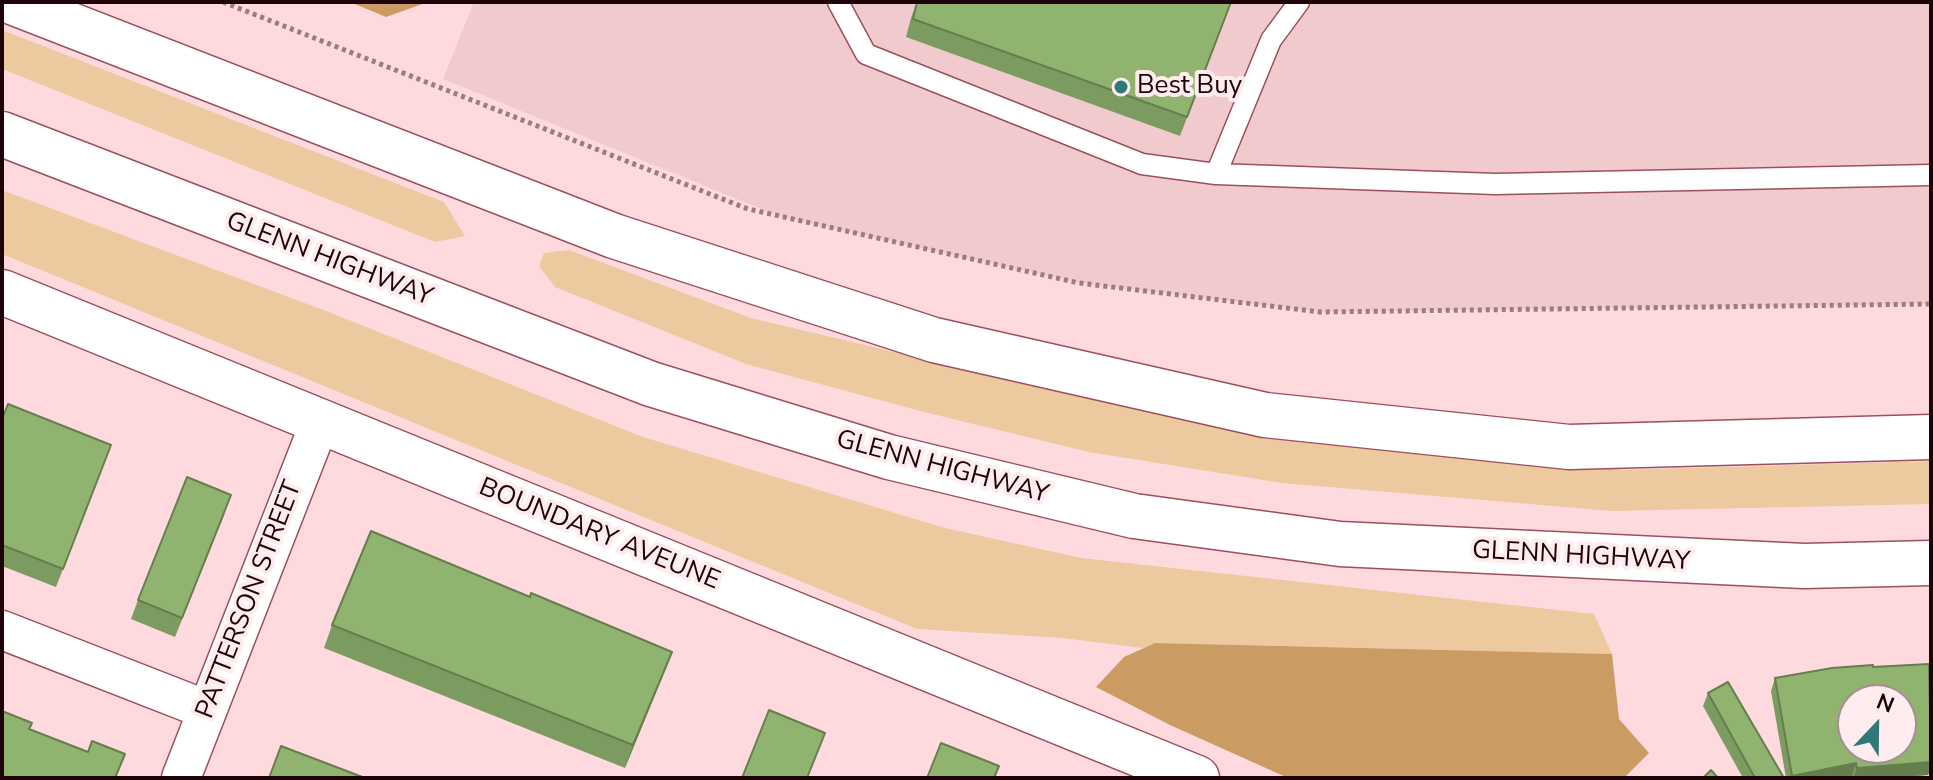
<!DOCTYPE html>
<html>
<head>
<meta charset="utf-8">
<style>
	body { margin:0 }
	#map { position:relative; width:1933px; height:780px; overflow:hidden; background:#fedade; font-family:"Nunito Sans",sans-serif }
	canvas { display:block }
	.frame { position:absolute; inset:0; border:4px solid #1e0308; pointer-events:none }
	.north { position:absolute; left:1837px; top:684px; width:80px; height:80px; box-sizing:border-box; background:#ffecee; border:2px solid #a58f92; border-radius:50%; rotate:22deg; font-size:22px; font-weight:700; line-height:32px; text-align:center; color:#1e0308 }
	.north::after { content:''; display:block; margin:auto; width:28px; height:36px; background:#317976; clip-path:polygon(50% 0,100% 100%,50% 72%,0 100%) }
</style>
</head>
<body>
<div id="map">
<canvas width="1933" height="780"></canvas>
<div class="frame"></div>
<div class="north">N</div>
</div>
<script>
const context = document.querySelector('canvas').getContext('2d');
context.lineJoin = 'round';
function fillPath(path, color) {
  context.fillStyle = color;
  context.fill(path, 'evenodd');
}
function trace(path, color, width, dash) {
  context.strokeStyle = color;
  context.lineWidth = width;
  context.lineCap = dash ? 'butt' : 'round';
  context.setLineDash(dash || []);
  context.stroke(path);
}
function drawText(font, color, halo, rows, align = 'center') {
  context.font = font + ' "Nunito Sans",sans-serif';
  context.lineWidth = 8;
  context.setLineDash([]);
  context.textBaseline = 'middle';
  context.strokeStyle = halo;
  context.fillStyle = color;
  for (const [text, x, y, turn = 0] of rows) {
    context.save();
    context.translate(x, y);
    context.rotate((+turn || 0) * Math.PI / 180);
    context.textAlign = isNaN(turn) ? turn : align;
    if (halo) context.strokeText(text, 0, 0);
    context.fillText(text, 0, 0);
    context.restore();
  }
}
fillPath(new Path2D(`
	M474,2h1457v302l-611,8 -241,-29 -298,-66 -338,-138z`), '#f0cacd');
fillPath(new Path2D(`
	M2,30l442,172 21,34 -30,6 -433,-173z
	M2,190l324,121 317,126 302,91 136,30 513,56 18,40 -457,-11 -12,5 -81,-10 -145,-9 -915,-375z
	M569,250l182,68 371,88 501,64 308,-9v43l-319,7 -330,-28 -193,-31 -165,-40 -178,-48 -191,-77 -16,-21 5,-13z`), '#edc9a0');
fillPath(new Path2D(`
	M350,2h78l-42,15z
	M1155,643l457,11 7,65 30,34 -25,25h-336l-118,-53 -74,-38 28,-30z`), '#ca9c63');
const lane = new Path2D(`
	M838,2l28,52 276,110 74,10 279,10 436,-9
	M1216,174l55,-134 28,-38`);
const street = new Path2D(`
	M2,630l205,80
	M181,778l139,-356`);
const secondary = new Path2D(`
	M2,292l1195,486`);
const highway = new Path2D(`
	M12,2l602,234 320,104 331,75 304,32 362,-10
	M2,134l649,250 238,73 245,59 206,28 464,22 127,-3`);
trace(lane, '#9c505c', 23);
trace(street, '#9c505c', 41);
trace(secondary, '#9c505c', 47);
trace(highway, '#9c505c', 47);
trace(new Path2D(`
	M223,2l525,207 331,74 241,29 611,-8`), '#9c7c80', 5, [4, 4]);
trace(lane, '#fff', 20);
trace(street, '#fff', 38);
trace(secondary, '#fff', 44);
trace(highway, '#fff', 44);
fillPath(new Path2D(`
	M917,2h314l-51,134 -274,-99 5,-19z
	M2,419l102,44 -48,124 -54,-21z
	M225,513l-50,124 -44,-18 7,-19z
	M530,597l142,55 -47,116 -301,-120 8,-23z
	M1873,667l58,53v47l-3,8 -40,3h-36v-2l-11,2h-55l-15,-87 4,-13z
	M1708,693l76,85h-41l-40,-72z`), '#7c9b60');
fillPath(new Path2D(`
	M672,652l-9,23 -38,93 8,-23z
	M1931,762v5l-3,8 -40,3h-35l4,-10z
	M1856,763l-4,13 -11,2h-49v-2z`), '#657e4e');
const building = new Path2D(`
	M917,2h314l-44,115 -274,-98z
	M8,404l103,41 -48,124 -61,-24v-126z
	M187,477l44,18 -49,123 -44,-18z
	M371,531l159,66 1,-4 141,59 -39,93 -301,-120z
	M1929,664l2,98 -74,6 -1,-5 -64,13 -17,-98 57,-10 41,-3v2zM1853,700h48v48h-48z
	M1728,682l56,96h-29l-47,-85z
	M769,710l56,23 -18,45h-65z
	M2,711l30,12 -3,6 59,23 4,-11 33,13 -10,24h-113z
	M941,743l58,23 -5,12h-67z
	M281,746l84,32h-96z
	M1711,770l7,8h-15z`);
fillPath(building, '#90b470');
trace(building, '#657e4e', 2);
for (const [x, y, r, color] of [
	[1121,87,8,"#317976"]
]) {
  const dot = new Path2D();
  dot.arc(x, y, r, 0, 2 * Math.PI);
  context.fillStyle = color;
  context.fill(dot);
  trace(dot, '#ffecee', 3);
}
drawText('26px', '#1e0308', '#ffecee', [
	["Best Buy",1137,87]
], 'left');
drawText('26px', '#1e0308', '#ffecee', [
	["GLENN HIGHWAY",329,260,21],
	["GLENN HIGHWAY",942,468,15],
	["BOUNDARY AVEUNE",599,535,22],
	["GLENN HIGHWAY",1581,557,3],
	["PATTERSON STREET",250,600,-69]
]);
</script>
</body>
</html>
